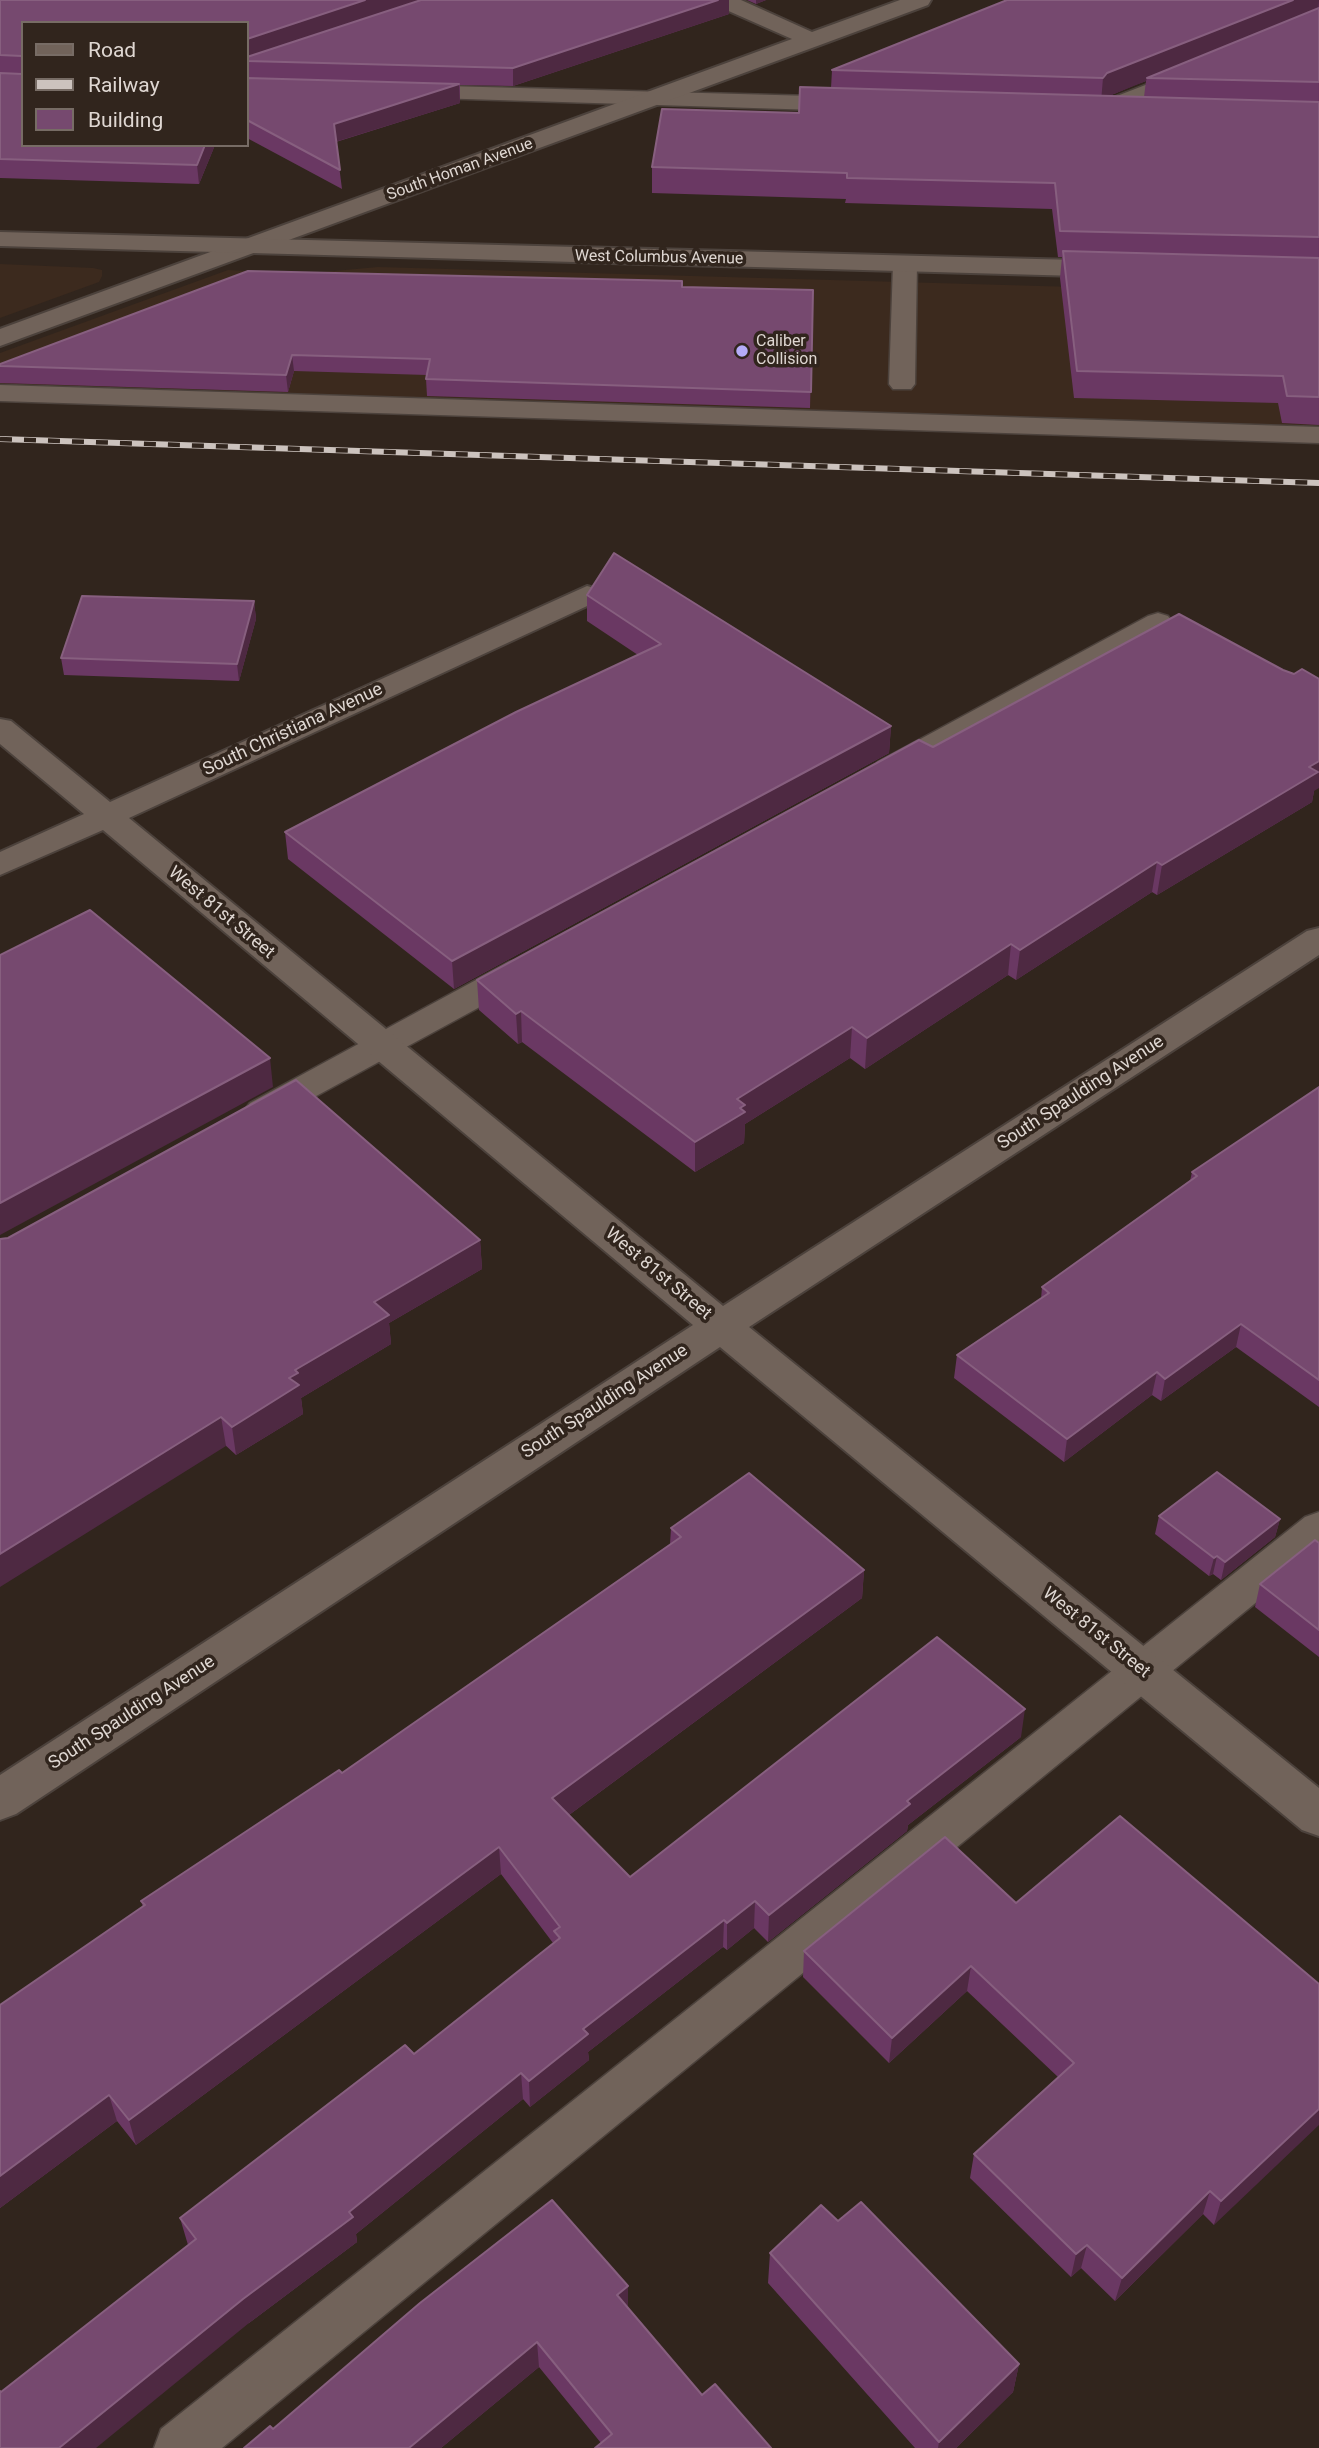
<!DOCTYPE html>
<html>
<head>
<meta charset="utf-8">
<style>
	body { margin:0 }
	#map { position:relative; width:1319px; height:2448px; overflow:hidden; background:#31251d; font-family:Roboto,sans-serif }
	canvas { display:block }
	.legend { position:absolute; left:21px; top:21px; width:228px; height:126px; box-sizing:border-box; background:#31251d; border:2px solid #776c65; margin:0; padding:9px 12px; list-style:none; font-size:21px; color:#dfd7d2 }
	.legend li { display:flex; align-items:center; gap:14px; height:35px }
	.legend b { width:35px; border:2px solid #776c65 }
</style>
</head>
<body>
<div id="map">
<canvas width="1319" height="2448"></canvas>
<ul class="legend">
<li><b style="height:9px;background:#71635a"></b>Road</li>
<li><b style="height:9px;background:#ccc3be"></b>Railway</li>
<li><b style="height:19px;background:#76496f"></b>Building</li>
</ul>
</div>
<script>
const context = document.querySelector('canvas').getContext('2d');
context.lineJoin = 'round';
function fillPath(path, color) {
  context.fillStyle = color;
  context.fill(path, 'evenodd');
}
function trace(path, color, width, dash) {
  context.strokeStyle = color;
  context.lineWidth = width;
  context.lineCap = dash ? 'butt' : 'round';
  context.setLineDash(dash || []);
  context.stroke(path);
}
function drawText(font, color, halo, rows, align = 'center') {
  context.font = font + ' Roboto,sans-serif';
  context.lineWidth = 7;
  context.setLineDash([]);
  context.textBaseline = 'middle';
  context.strokeStyle = halo;
  context.fillStyle = color;
  for (const [text, x, y, turn = 0] of rows) {
    context.save();
    context.translate(x, y);
    context.rotate((+turn || 0) * Math.PI / 180);
    context.textAlign = isNaN(turn) ? turn : align;
    if (halo) context.strokeText(text, 0, 0);
    context.fillText(text, 0, 0);
    context.restore();
  }
}
fillPath(new Path2D(`
	M0,264l93,4 9,2v6l-3,6 -99,36z
	M378,267l941,27v148l-1319,-42v-47l228,-83 74,4z`), '#3c2a1e');
const lane = new Path2D(`
	M1192,67l8,1 3,5 -3,5 -93,38h-16l-3,-5 3,-5z
	M410,85l439,12 11,7 -11,7 -447,-14 -3,-5z
	M905,257l9,2 3,5 -2,120 -4,5h-18l-4,-5 4,-120 3,-5z
	M0,385l1319,42v16l-1319,-42z
	M1158,613l10,3 4,6 -4,6 -268,148 -11,2 -11,-2 -4,-7 4,-7 270,-146z
	M521,959l12,3 5,8 -5,8 -259,141 -12,4 -12,-4 -6,-8 6,-8 259,-141z
	M1319,1512v39l-1097,897h-68l7,-19 1144,-912z`);
const street = new Path2D(`
	M712,0h29l71,32 88,-32h31l-3,5 -108,40 -820,301v-17l792,-290 -77,-34z
	M587,586l11,3 4,6 -4,6 -469,217 594,488 584,-375 12,-3v27l-570,372 570,461v48l-17,-6 -582,-483 -704,467 -16,6v-45l693,-450 -590,-495 -103,45v-23l84,-38 -84,-70v-25l11,2 99,81z`);
const secondary = new Path2D(`
	M0,232l1114,29 9,3 4,5 -4,5 -9,3 -1114,-31z`);
trace(lane, '#4c423c', 3);
trace(street, '#4c423c', 4);
trace(secondary, '#4c423c', 4);
fillPath(lane, '#71635a');
fillPath(street, '#71635a');
fillPath(secondary, '#71635a');
const rail = new Path2D(`
	M0,439l1319,44`);
trace(rail, '#ccc3be', 6);
trace(rail, '#31251d', 4.5, [12]);
fillPath(new Path2D(`
	M0,0h420l-112,37 113,-37h308v14l-216,72 -53,-1v18l-124,39 6,47 -95,-51v-115h-224v122h192l-16,39 -199,-6z
	M747,0h19l-10,4z
	M1319,0v425l-37,-2 -4,-20 -204,-5 -14,-120 2,-21h-4l-6,-48 -207,-6 1,-4 -194,-6v-26l147,-54 32,-25 1,-18zM1146,81l-2,16 -35,-1 26,-11z
	M682,287l131,3 -3,118 -383,-12 -1,-17 1,-4 -133,-4 -6,21 -288,-9v-19z
	M587,595l304,131 -2,27 -435,236 -166,-130 -3,-27 353,-177 -51,-34z
	M254,601l2,18 -17,62 -175,-6 -3,-17z
	M933,747l381,44 -2,11 -155,93 -5,-3 -136,88 -8,-5 -143,94 -15,-11 -105,66 -1,19 -49,29 -173,-130 -4,2 -39,-34 -2,-30z
	M1319,1087v320l-83,-60 -75,54 -9,-6 -88,67 -110,-84 3,-23 84,-56 1,-12 148,-106 2,-9z
	M0,1239l480,1 2,29 -93,54 2,21 -90,54 2,16 -67,41z
	M1159,1516l121,3 -5,18 -54,43 -8,-6 -4,2 -54,-42z
	M671,1528l193,42 -2,28 -293,217 61,62 391,-140 -113,88 -1,6 -139,111 -14,-14 -27,22 -4,-3 -135,105 1,8 -59,47 -7,-8 -167,135 1,8 -108,81 -248,69 187,-147 -8,-27 234,-164 139,-111 -52,-69 -365,271 -19,-24 -117,87v-203l143,-98 -2,-6 201,-128 328,-229z
	M1319,1543v114l-64,-50 5,-23z
	M1016,1903l303,81 -105,241 -11,-11 -88,87 -34,-33 -10,9 -101,-99 4,-24 84,-77 -91,-86 -78,72 -86,-86 1,-26z
	M838,2221l181,143 -6,28 -57,56h-41l-147,-165 2,-30z
	M628,2308l74,87 69,53 -170,-5 -62,-76 -98,81h-197l29,-19z`), '#6a3863');
fillPath(new Path2D(`
	M365,0h55l-173,57v-18z
	M718,0h11v14l-216,72v-18z
	M756,0h10l-10,4z
	M1293,0h26l-1,13 -171,65 -1,3 -42,17 -3,4 2,-24 4,-5z
	M459,84l1,19 -125,39 -1,-18z
	M205,145h10l-16,39 -2,-19z
	M292,355l2,16 -6,21 -2,-17z
	M254,601l2,18 -17,62 -2,-17z
	M891,726l-2,27 -435,236 -2,-28z
	M1319,761v27l-5,3 -2,11 -155,93 5,-30z
	M1157,862l-5,30 -136,88 4,-30z
	M1011,944l-3,31 -143,94 2,-31z
	M521,1011l1,31 -4,2 -2,-30z
	M852,1027l-2,31 -105,66 -1,19 -49,29v-30l42,-43z
	M270,1058l3,29 -273,148v-32z
	M480,1240l2,29 -93,54 2,21 -90,54 2,16 -67,41 -4,-28 57,-49 6,-8 79,-68z
	M1241,1324l-5,23 -75,54 4,-22z
	M1157,1372l-5,23 -88,67 3,-23z
	M221,1417l5,29 -226,141v-33z
	M1280,1519l-5,18 -54,43 4,-18z
	M1217,1556l-4,18 -4,2 5,-18z
	M864,1570l-2,28 -308,228 -2,-28z
	M1025,1709l-4,28 -113,88 -1,6 -139,111 1,-27 138,-114z
	M499,1847l2,27 -365,271 -7,-25z
	M755,1901l-1,27 -27,22v-27z
	M724,1920l-1,27 -135,105 1,8 -59,47 -1,-26 54,-52z
	M971,1966l-4,25 -78,72 3,-25z
	M521,2073l2,26 -167,135 1,8 -108,81 -153,125h-37l290,-236z
	M109,2095l8,26 -117,87v-32z
	M1319,2109v16l-105,100 7,-24z
	M1210,2191l-7,23 -88,87 7,-23z
	M1087,2245l-6,23 -10,9 5,-23z
	M628,2286v25l-11,-16z
	M537,2342l2,25 -98,81h-32z
	M1019,2364l-6,28 -57,56h-18l1,-6z`), '#4e2942');
const building = new Path2D(`
	M0,0h365l-118,39v-16h-224v122h182l-8,20 -197,-6v-86l22,1v-18l-22,-1z
	M421,0h297l-205,68 -266,-7v-4z
	M1007,0h286l-186,73 -4,5 -271,-8z
	M1319,8v74l-172,-4z
	M247,78l212,6 -125,40 6,46 -93,-50z
	M800,87l519,15v135l-259,-6 -5,-48 -208,-5v-5l-195,-6 10,-58 137,4z
	M1063,251l256,7v139l-32,-1 -4,-20 -206,-5z
	M248,271l434,10v6l131,3 -2,102 -385,-13 4,-20 -138,-4 -6,20 -286,-9v-2z
	M614,553l277,173 -439,235 -167,-129 231,-120 145,-68 -74,-49z
	M82,596l172,5 -17,63 -176,-6z
	M1179,614l104,56 11,4 8,-5 17,10v82l-10,6 9,5 -156,93 -5,-3 -137,88 -9,-6 -144,94 -15,-11 -115,72 8,6 -5,3 5,4 -50,30 -174,-131 -5,3 -39,-34 442,-240 14,7z
	M90,910l180,148 -270,145v-248z
	M296,1080l184,160 -106,62 15,13 -94,55 3,3 -9,5 10,7 -67,42 -11,-10 -221,137v-315l8,-1z
	M1319,1087v293l-78,-56 -76,55 -8,-7 -90,67 -110,-84 92,-62 -7,-6 155,-111 -5,-4z
	M1217,1472l63,47 -55,43 -8,-6 -3,2 -55,-42z
	M749,1473l115,97 -312,228 78,79 307,-240 88,72 -118,92 3,3 -141,111 -14,-14 -28,22 -3,-3 -141,109 5,5 -59,47 -8,-8 -172,139 4,5 -110,82 -184,149h-59v-57l1,1 195,-153 -16,-21 225,-173 9,9 146,-116 -6,-7 6,-4 -61,-80 -370,273 -20,-25 -109,81v-171l145,-100 -4,-4 198,-131 3,3 339,-236 -10,-9z
	M1315,1540l4,3v87l-59,-46z
	M1120,1816l199,168v125l-98,92 -11,-10 -88,87 -35,-33 -11,9 -102,-100 100,-91 -103,-97 -79,72 -88,-87 141,-114 71,66z
	M552,2200l76,86 -11,9 85,100 13,-11 56,64h-176l17,-14 -75,-92 -128,106h-165l26,-22 3,3 147,-126z
	M861,2202l158,162 -80,78 -169,-189 51,-48 17,16z`);
fillPath(building, '#76496f');
trace(building, '#875f7f', 2);
for (const [x, y, r, color] of [
	[742,351,7,"#b5acf8"]
]) {
  const dot = new Path2D();
  dot.arc(x, y, r, 0, 2 * Math.PI);
  context.fillStyle = color;
  context.fill(dot);
  trace(dot, '#31251d', 2.5);
}
drawText('16px', '#dfd7d2', '#31251d', [
	["South Homan Avenue",460,170,-20],
	["West Columbus Avenue",659,258,1]
]);
drawText('16px', '#dfd7d2', '#31251d', [
	["Caliber",756,342],
	["Collision",756,360]
], 'left');
drawText('18px', '#dfd7d2', '#31251d', [
	["South Christiana Avenue",293,730,-25],
	["West 81st Street",221,913,40],
	["South Spaulding Avenue",1081,1093,-33],
	["West 81st Street",658,1274,40],
	["South Spaulding Avenue",605,1402,-33],
	["West 81st Street",1096,1633,39],
	["South Spaulding Avenue",132,1713,-33]
]);
</script>
</body>
</html>
